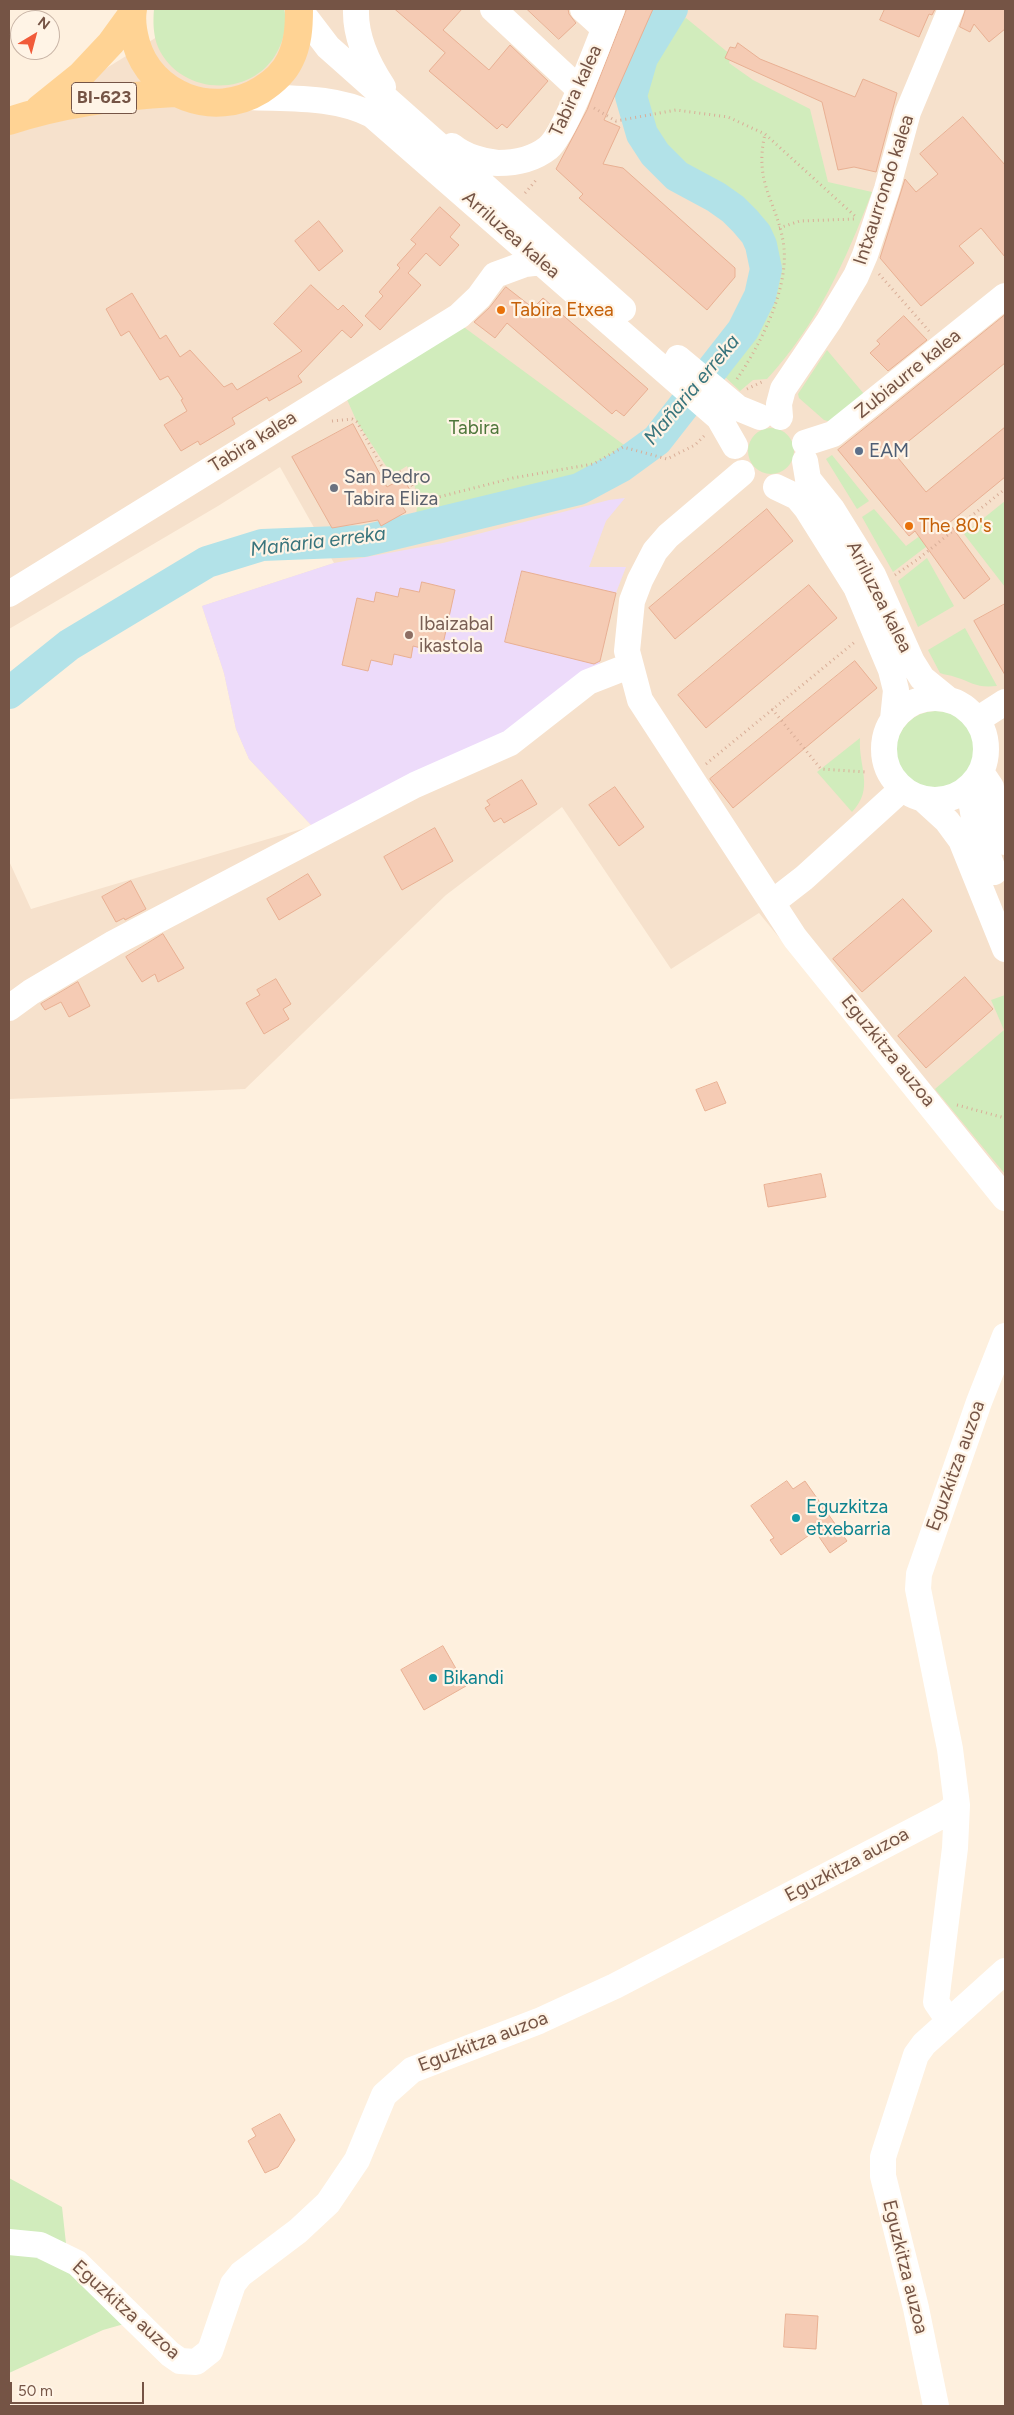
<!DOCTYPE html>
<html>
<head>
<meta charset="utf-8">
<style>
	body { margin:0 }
	#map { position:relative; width:1014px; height:2415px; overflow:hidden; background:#fef0de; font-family:Figtree,sans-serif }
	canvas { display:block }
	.frame { position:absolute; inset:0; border:10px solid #755445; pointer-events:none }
	.north { position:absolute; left:10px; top:10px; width:50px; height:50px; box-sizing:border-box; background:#fff4e6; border:1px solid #c8b4a6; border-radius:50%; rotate:37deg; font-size:14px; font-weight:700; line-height:20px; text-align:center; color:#755445 }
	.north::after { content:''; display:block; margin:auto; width:18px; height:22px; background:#f15b3a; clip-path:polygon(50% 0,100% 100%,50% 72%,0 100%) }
	.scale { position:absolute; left:10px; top:2382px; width:134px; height:22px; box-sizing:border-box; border:2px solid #755445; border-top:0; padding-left:6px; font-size:15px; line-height:18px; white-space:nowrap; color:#755445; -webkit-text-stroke:4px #fff4e6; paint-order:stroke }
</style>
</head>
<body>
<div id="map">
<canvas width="1014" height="2415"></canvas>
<div class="frame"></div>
<div class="north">N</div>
<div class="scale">50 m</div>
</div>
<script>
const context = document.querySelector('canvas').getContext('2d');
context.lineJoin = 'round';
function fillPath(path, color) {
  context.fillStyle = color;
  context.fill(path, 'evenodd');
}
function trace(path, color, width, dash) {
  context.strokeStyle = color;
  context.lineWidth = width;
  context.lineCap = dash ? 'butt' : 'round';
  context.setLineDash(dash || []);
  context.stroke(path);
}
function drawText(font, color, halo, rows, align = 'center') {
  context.font = font + ' Figtree,sans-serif';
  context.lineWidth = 4.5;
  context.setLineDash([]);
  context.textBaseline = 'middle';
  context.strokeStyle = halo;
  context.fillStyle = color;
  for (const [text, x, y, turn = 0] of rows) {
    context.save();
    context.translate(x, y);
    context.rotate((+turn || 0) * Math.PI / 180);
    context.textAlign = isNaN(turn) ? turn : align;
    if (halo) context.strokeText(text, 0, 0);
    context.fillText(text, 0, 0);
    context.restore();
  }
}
fillPath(new Path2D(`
	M212,9h793v1196l-114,-131 -132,-161 -88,56 -109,-162 -116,88 -201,194 -236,10v-238l22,48 281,-83 -63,-67 -13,-30 -12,-56 -22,-67 132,-43 -54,-96 -62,39 -209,123v-519l70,-25 99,-61z`), '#f6e1cc');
fillPath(new Path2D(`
	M625,498l-19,23 -17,46h37l-10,26 -17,72 -73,56 -214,105 -63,-67 -13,-30 -12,-56 -22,-67 132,-43 109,-20 166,-43z`), '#eddbfa');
fillPath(new Path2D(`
	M154,9h130c3,12 1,26 -4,37 -22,53 -99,52 -122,1 -5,-12 -5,-26 -4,-38z
	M686,18l45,37 -2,8 24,17 57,29 18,73 44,10c-26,68 -55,133 -105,187l-14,1 -13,11 -18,-17c42,-49 81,-113 23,-167 -14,-13 -32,-20 -48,-31 -8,-6 -16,-12 -25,-18 -40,-41 -34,-108 14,-140z
	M461,325l174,128 -52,34 -25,2 -40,11 -45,6 -57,11 2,-22 -11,-29 -15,9 -35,-53 -12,-27z
	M827,350l37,44 -33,28 -7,-2 -25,-22 -1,-4z
	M748 451a23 23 0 1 1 46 0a23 23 0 1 1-46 0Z
	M832,455l37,46 -12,8 -31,-50z
	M1005,501v86l-41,-53z
	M874,509l32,37 22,-16 7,10 -42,32 -31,-55z
	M927,558l27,48 -36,21 -20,-46z
	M965,628l32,58c-21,2 -23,-3 -42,-9 -5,-2 -10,-2 -15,-4l-12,-23z
	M896 751a40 40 0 1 1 80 0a40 40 0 1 1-80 0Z
	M860,738c-2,29 15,50 -8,74l-35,-40z
	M1005,995v179l-70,-85 69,-59 -13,-30z
	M9,2178l53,29 7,64 55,53 -21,6 -94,43z`), '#d1ecbc');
trace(new Path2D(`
	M9,693l60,-48 138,-83 55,-17 102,-4 215,-52 41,-22 37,-27 86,-110 17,-34 6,-27 -5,-24 -5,-11 -11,-13 -12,-12 -17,-12 -39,-21 -22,-22 -13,-20 -11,-38 11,-38 30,-49`), '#b2e2e8', 32);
const building = new Path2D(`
	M395,9h67l-19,21 46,40 21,-25 38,36 -41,47 -5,-4 -5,5 -68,-58 16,-18z
	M527,9h41l1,5 7,9 -17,16z
	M627,9h26l-49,111 16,7 -17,37 20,4 112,100v9l-28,33 -128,-112 4,-4 -27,-25 31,-59z
	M885,9h50l-3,6 -3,-1 -10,23 -39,-17z
	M966,9h39v20l-16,13 -15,-18 -4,8 -10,-5z
	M738,43l22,16 95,38 8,-18 34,14 -21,79 -22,-5 -16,3 -16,-68 -97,-44 5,-11 5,1z
	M963,117l42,48v92l-24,-29 -22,18 15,17 -53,43 -41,-48 25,-79 11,13 22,-18 -18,-20z
	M440,207l20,18 -10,12 9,8 -19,21 -14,-13 -18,20 13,12 -41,45 -15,-14 18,-20 -4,-4 21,-24 -3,-3 19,-21 -5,-4z
	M319,221l24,30 -24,20 -24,-30z
	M311,285l27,25 5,-5 20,20 -12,13 -9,-8 -44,46 4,6 -33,19 -2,-4 -35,21 3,6 -35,21 -2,-4 -17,10 -17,-26 23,-14 -6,-11 2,-1 -15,-23 -8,4 -31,-49 -8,5 -15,-27 26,-16 28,46 6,-4 14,22 10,-7 34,37 8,-4 5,7 65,-39 -28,-27z
	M506,287l27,21 10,-10 105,91 -24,27 -8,-6 -4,4 -105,-91 -12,15 -21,-16 15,-14z
	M1005,315v48l-111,90 32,39 79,-65v50l-56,46 41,56 -26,20 -49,-68 -6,5 -71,-86z
	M904,316l23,24 -39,31 -18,-18 10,-9 -3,-3z
	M353,424l34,63 16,-9 12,21 -13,7 4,6 -25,14 -3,-6 -46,8 -40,-71z
	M767,509l26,32 -118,98 -26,-31z
	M522,571l94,22 -16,68 -6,3 -89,-22z
	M422,582l33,8 -14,63 -28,-7 -2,12 -17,-4 -2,11 -21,-5 -3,11 -26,-6 15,-67 17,4 2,-10 22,5 2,-9 19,4z
	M809,585l28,33 -131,110 -28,-33z
	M1005,604v71l-31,-54z
	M855,661l22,27 -144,120 -23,-29z
	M522,780l15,24 -33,19 -3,-5 -7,4 -9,-14 5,-3 -3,-4z
	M615,787l29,40 -25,19 -30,-41z
	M435,828l18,33 -51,29 -18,-33z
	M308,874l13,21 -42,25 -12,-21z
	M131,881l15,28 -21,11 -1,-2 -8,4 -14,-25z
	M903,899l29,32 -70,61 -29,-33z
	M163,934l21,34 -26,14 -3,-8 -13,8 -16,-25z
	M965,977l28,32 -67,59 -28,-32z
	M276,979l15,25 -8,5 6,10 -25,15 -18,-31 14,-8 -3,-5z
	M78,982l12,24 -21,11 -8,-15 -16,8 -4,-6z
	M717,1082l9,21 -21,8 -9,-21z
	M821,1174l5,23 -58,10 -4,-22z
	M787,1481l6,8 12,-8 42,60 -17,12 -15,-22 -34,24 -11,-15 4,-2 -23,-32z
	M443,1646l23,40 -42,24 -23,-40z
	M280,2114l15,26 -17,27 -13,6 -17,-32 8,-5 -4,-7z
	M786,2314l32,2 -2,33 -32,-2z`);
fillPath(building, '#f5cbb4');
trace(building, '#e9b093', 1);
trace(new Path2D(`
	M594,108l22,13 60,-11 52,7 37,17 90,82
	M525,193l12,-14
	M779,228l21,-7 55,-2
	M879,274l50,57
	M737,379c23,-34 51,-88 47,-131 -5,-45 -31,-62 -19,-114
	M747,389l17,-8
	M332,421l20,-2 5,3 29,52 6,1 11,-4 15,24 9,5 86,-22 80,-14 30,-17 44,12 28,-14 9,-9
	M895,575l23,-16 87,-70
	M772,709l49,60 45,3
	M706,764l150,-123
	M957,1105l48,13`), '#d9ae98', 3, [1, 4]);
trace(new Path2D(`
	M299,9l29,38 295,262
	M356,9c-1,28 11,54 27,78
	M493,9l86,80
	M583,9l21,19
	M249,97c41,2 86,-1 123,18l332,290 15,13 16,28
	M452,146c12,10 31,16 46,17 18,0 36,-4 50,-15 19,-16 53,-112 64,-139
	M678,358l60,50 22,9
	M780,417l-1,-13 4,-15 46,-68 27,-45 9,-21 22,-66 21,-77 43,-103
	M805,443l28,-9 172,-138
	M805,461l3,18 24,30 41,66 39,87 10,16 27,22
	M742,473l-74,63 -13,15 -15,29 -8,21 -5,50 13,49 155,238 210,260
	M776,487l21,10 10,12 49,78 35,83 5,20 -3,29
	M9,594l450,-278 20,-19 16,-22 30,-11 17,-2
	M884 749a51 51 0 1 1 102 0a51 51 0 1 1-102 0Z
	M977,720l28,-18
	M981,772l10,15 1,21 13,34
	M969,788l5,30 20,54
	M924,800l23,21 14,19 44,109
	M773,902l31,-24 98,-89
	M9,1008l22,-16 83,-49 301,-158 95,-42 78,-61 41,-16
	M949,2021l-13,-19 19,-154 2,-43 -7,-56 -32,-160 1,-15 60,-172 26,-66
	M9,2242l31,3 37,18 93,91 10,7 16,1 14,-11 23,-67 8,-10 57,-43 30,-28 29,-43 27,-65 28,-25 127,-49 76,-35 332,-173 10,-8
	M936,2406l-20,-98 -33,-132v-19l33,-102 8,-11 81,-73`), '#fff', 26);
trace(new Path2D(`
	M133,9c-2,11 0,23 3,34 15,53 78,76 125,47 11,-7 23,-17 29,-30 8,-16 9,-33 9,-51
	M39,109l41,-33 31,-33 21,-29
	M9,121c54,-18 109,-25 166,-28`), '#ffd394', 28);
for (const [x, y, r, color] of [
	[501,310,5,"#e8710a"],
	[859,451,5,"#5c6f8a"],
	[334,488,5,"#6b7280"],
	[909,526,5,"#e8710a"],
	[409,635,5,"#8d6e63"],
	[796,1518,5,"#0f9aa8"],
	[433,1678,5,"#0f9aa8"]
]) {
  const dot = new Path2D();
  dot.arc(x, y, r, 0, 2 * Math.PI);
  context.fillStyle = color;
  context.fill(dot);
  trace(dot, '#fff4e6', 2);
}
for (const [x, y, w] of [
	[104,98,65]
]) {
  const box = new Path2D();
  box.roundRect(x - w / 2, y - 15.5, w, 31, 4);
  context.fillStyle = '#fff4e6';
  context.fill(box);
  trace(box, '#755445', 1);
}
drawText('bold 18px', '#755445', null, [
	["BI-623",104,98]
]);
drawText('19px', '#755445', '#fff4e6', [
	["Tabira kalea",576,91,-65],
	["Intxaurrondo kalea",884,190,-72],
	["Arriluzea kalea",511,235,41],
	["Zubiaurre kalea",908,374,-39],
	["Tabira kalea",253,442,-32],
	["Arriluzea kalea",879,597,63],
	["Eguzkitza auzoa",888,1051,51],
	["Eguzkitza auzoa",956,1466,-70],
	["Eguzkitza auzoa",847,1865,-28],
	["Eguzkitza auzoa",483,2042,-21],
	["Eguzkitza auzoa",905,2267,76],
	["Eguzkitza auzoa",126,2310,42]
]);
drawText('19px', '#c56008', '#fff4e6', [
	["Tabira Etxea",511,310],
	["The 80's",919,526]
], 'left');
drawText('19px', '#4e763a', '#fff4e6', [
	["Tabira",474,428]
]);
drawText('19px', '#4e5e75', '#fff4e6', [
	["EAM",869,451]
], 'left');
drawText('19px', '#5b616d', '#fff4e6', [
	["San Pedro",344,477],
	["Tabira Eliza",344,499]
], 'left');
drawText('19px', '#785e54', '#fff4e6', [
	["Ibaizabal",419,624],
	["ikastola",419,646]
], 'left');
drawText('19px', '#0d838f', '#fff4e6', [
	["Eguzkitza",806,1507],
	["etxebarria",806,1529],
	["Bikandi",443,1678]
], 'left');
drawText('italic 20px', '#38747c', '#fff4e6', [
	["Mañaria erreka",692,390,-50],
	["Mañaria erreka",318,542,-7]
]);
</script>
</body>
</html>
